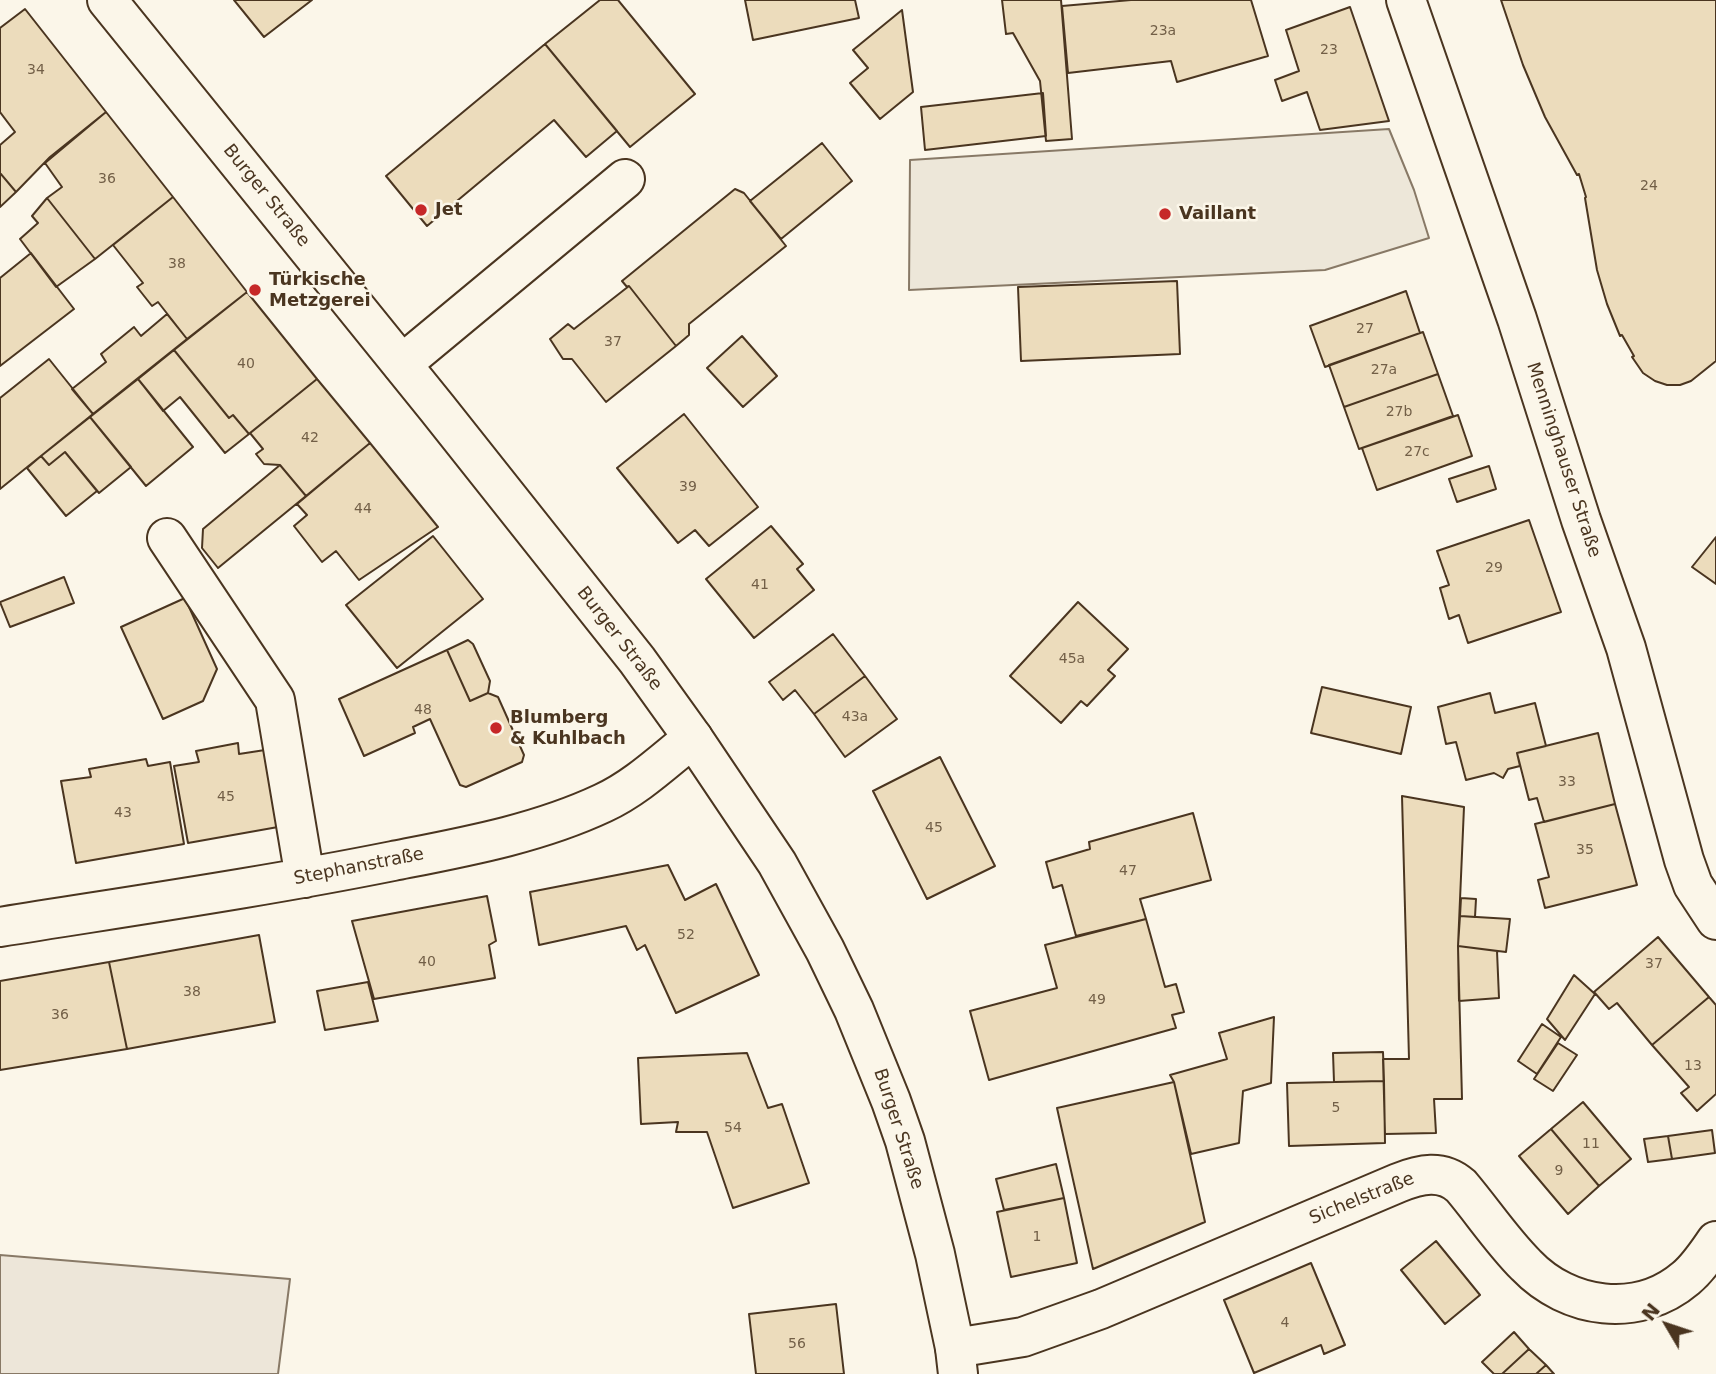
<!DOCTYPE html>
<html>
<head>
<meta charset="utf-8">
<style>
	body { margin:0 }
	#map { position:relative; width:1716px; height:1374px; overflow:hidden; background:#fbf6e9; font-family:"DejaVu Sans",sans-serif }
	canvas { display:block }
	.north { position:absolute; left:1632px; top:1290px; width:70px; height:70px; -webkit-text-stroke:5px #fbf6e9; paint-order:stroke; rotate:309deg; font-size:19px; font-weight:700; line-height:28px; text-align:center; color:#4a3520 }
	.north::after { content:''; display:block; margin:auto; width:24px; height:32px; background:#4a3520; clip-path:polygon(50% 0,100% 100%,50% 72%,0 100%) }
</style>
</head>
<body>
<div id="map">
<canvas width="1716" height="1374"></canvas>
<div class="north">N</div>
</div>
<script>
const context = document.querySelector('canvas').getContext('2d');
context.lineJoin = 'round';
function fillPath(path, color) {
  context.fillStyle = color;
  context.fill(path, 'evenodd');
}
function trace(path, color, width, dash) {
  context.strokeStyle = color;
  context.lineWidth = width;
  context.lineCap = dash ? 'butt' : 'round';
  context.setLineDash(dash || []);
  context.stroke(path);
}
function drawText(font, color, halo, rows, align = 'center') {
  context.font = font + ' "DejaVu Sans",sans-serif';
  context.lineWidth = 5;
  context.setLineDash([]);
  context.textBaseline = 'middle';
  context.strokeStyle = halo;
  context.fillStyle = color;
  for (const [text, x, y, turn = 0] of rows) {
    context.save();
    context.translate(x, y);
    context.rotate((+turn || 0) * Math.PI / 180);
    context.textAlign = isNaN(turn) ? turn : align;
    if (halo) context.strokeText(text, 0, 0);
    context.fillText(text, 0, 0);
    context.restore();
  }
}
const green = new Path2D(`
	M0,1255l290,24 -12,95h-278z`);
fillPath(green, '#ede6d9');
trace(green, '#887966', 2);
const parking = new Path2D(`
	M1389,129l25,61 15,48 -104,32 -416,20 1,-130z`);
fillPath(parking, '#ede7d9');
trace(parking, '#887966', 2);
const building = new Path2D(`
	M234,0h78l-48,37z
	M600,0h18l77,94 -65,53 -85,-103z
	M745,0h110l4,18 -106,22z
	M1002,0h59l11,139 -26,2 -6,-60 -27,-48 -7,1z
	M1131,0h120l17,56 -91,26 -6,-21 -103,12 -6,-67z
	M1501,0h215v361l-25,20 -11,4h-13l-12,-4 -12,-8 -11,-16 2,-1 -12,-21 -2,1 -13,-32 -10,-34 -12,-72 1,-1 -7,-23 -2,1 -32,-58 -22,-52z
	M1350,7l39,114 -69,9 -13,-38 -25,9 -7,-21 24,-9 -13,-41z
	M25,9l81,103 -56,45 -34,35 -16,-19v-28l15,-13 -15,-20v-84z
	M902,10l11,82 -33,27 -30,-36 18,-15 -15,-18z
	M545,44l72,87 -31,26 -32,-37 -127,106 -41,-50z
	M1043,93l3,43 -121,14 -4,-43z
	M106,112l67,85 -78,62 -48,-61 15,-11 -17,-24z
	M822,143l30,38 -71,58 -31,-38z
	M0,173l16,19 -16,15z
	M735,189l9,4 42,53 -97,78v11l-13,11 -47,-60 -2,1 -5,-6z
	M173,197l74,95 -60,47 -29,-37 -6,4 -15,-19 6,-4 -30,-38z
	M47,198l48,61 -39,28 -36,-48 18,-16 -6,-7z
	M31,253l43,56 -74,57v-88z
	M1177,281l3,73 -159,7 -3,-74z
	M629,286l47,60 -70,56 -34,-43h-9l-13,-20 18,-15 6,5z
	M1406,291l14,42 -95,34 -15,-41z
	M247,292l70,87 -68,55 -16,-19 -4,3 -55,-68z
	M167,314l20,25 -94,75 -21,-25 34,-27 -5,-8 33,-27 7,9z
	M1423,332l15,42 -94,33 -15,-42z
	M742,336l35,40 -34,31 -36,-39z
	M174,350l55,68 4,-3 16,19 -24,19 -45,-56 -17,14 -25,-32z
	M49,359l44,55 -93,75v-91z
	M1438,374l15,42 -94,33 -15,-42z
	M138,379l55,68 -47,39 -56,-69z
	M317,379l53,64 -64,53 -26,-31 -16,-1 -8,-10 7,-5 -13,-16z
	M684,414l74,93 -49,39 -14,-16 -17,13 -61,-75z
	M1458,415l14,41 -95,34 -15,-42z
	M90,417l41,50 -32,26 -34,-41 -16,13 -8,-9z
	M370,443l68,84 -79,53 -23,-29 -14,11 -28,-36 13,-11 -10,-11z
	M65,452l32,39 -31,25 -39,-48 14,-12 8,9z
	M280,465l26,31 -88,72 -16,-20 1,-19z
	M1489,466l7,23 -39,13 -8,-23z
	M1529,520l32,92 -93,31 -9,-28 -10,4 -9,-31 9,-3 -12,-34z
	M771,526l32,38 -6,5 17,21 -60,48 -48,-59z
	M433,536l50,63 -86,69 -51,-63z
	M1716,537v47l-24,-17z
	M64,577l10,26 -64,24 -10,-25z
	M185,598l32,71 -14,32 -40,18 -42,-92z
	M1078,602l50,47 -20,21 7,6 -28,30 -6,-5 -20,22 -51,-47z
	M833,634l32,42 -51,38 -19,-24 -12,10 -14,-18z
	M468,640l5,4 17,37 -2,12 -18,8 -23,-51z
	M447,650l23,51 18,-8 10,4 26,58 -2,7 -56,25 -6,-2 -30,-66 -17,8 2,6 -51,23 -25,-57z
	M865,676l32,43 -52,38 -31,-43z
	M1322,687l89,20 -10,47 -90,-21z
	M1490,693l5,20 40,-10 11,43 -29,7 3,13 -12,3 -5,9 -9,-5 -28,7 -10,-38 -10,2 -8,-37z
	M1598,733l17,71 -71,18 -7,-24 -8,2 -12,-47z
	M238,743l1,11 26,-4 13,77 -90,16 -14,-77 25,-4 -3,-11z
	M940,757l55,109 -68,33 -54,-108z
	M146,759l2,7 22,-4 14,82 -108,19 -15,-82 30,-4 -2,-8z
	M1402,796l62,11 -6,139 4,153h-28l2,34 -51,1 -2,-75h26z
	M1615,804l22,81 -92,23 -7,-28 11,-3 -14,-53z
	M1193,813l18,67 -71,19 6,20 -70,17 -14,-51 -9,3 -7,-26 44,-13 -1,-7z
	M668,865l17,35 31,-16 43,91 -83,38 -31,-68 -8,5 -11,-24 -87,19 -9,-53z
	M487,896l9,45 -7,4 6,33 -121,21 -22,-78z
	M1461,898l15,1 -1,18 -15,-1z
	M1460,916l50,3 -4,33 -48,-6z
	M1146,919l19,68 11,-3 8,28 -12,3 4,13 -187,52 -19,-69 87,-23 -12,-43z
	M259,935l16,87 -148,27 -18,-87z
	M1658,937l51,60 -57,48 -35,-42 -8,6 -15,-17z
	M1458,946l39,5 2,47 -40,3z
	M109,962l18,87 -127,21v-89z
	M1574,975l21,19 -30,46 -18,-21z
	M368,982l10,39 -53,9 -8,-39z
	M1709,997l7,8v89l-19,17 -16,-18 8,-6 -37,-42z
	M1274,1017l-3,66 -28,8 -4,52 -48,11 -17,-72 -4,-7 57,-16 -8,-26z
	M1542,1024l19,13 -24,37 -19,-13z
	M1558,1043l19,12 -24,36 -19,-12z
	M1383,1052l1,29 -50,1 -1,-29z
	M747,1053l21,55 14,-4 27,79 -76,25 -26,-76h-31l2,-10 -37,2 -3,-66z
	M1384,1081l1,62 -96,3 -2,-63z
	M1174,1082l31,140 -112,47 -36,-161z
	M1583,1102l48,57 -32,27 -48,-57z
	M1551,1129l48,57 -31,28 -49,-58z
	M1712,1130l3,23 -43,6 -4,-23z
	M1668,1136l4,23 -24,3 -4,-23z
	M1056,1164l8,34 -60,12 -8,-31z
	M1064,1198l13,65 -66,14 -14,-65z
	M1436,1241l44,54 -35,29 -44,-54z
	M1311,1263l34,82 -21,9 -3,-9 -67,28 -30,-73z
	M836,1304l8,70h-88l-7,-60z
	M1514,1332l15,17 -27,25h-8l-12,-12z
	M1529,1349l17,16 -10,9h-34z
	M1546,1365l8,9h-18z`);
fillPath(building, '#ecdcbc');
trace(building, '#4a3520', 2);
const minor = new Path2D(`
	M1406,0l111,319 64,201 45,128 58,212 9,25 23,35
	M402,364l223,-185
	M167,538l108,162 30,178
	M0,927c131,-21 263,-40 393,-66 71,-14 144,-27 210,-58 33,-15 62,-43 90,-65
	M955,1348l68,-11 78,-28 297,-126c22,-9 44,-14 63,3 22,26 41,55 65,79 42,44 112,54 160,13 12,-10 21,-24 30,-37`);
const major = new Path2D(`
	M107,0l330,408 200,252 56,78 84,125 48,87 29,60 37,91 14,40 30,113 20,94 3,26`);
trace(minor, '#4a3520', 42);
trace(major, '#4a3520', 42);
trace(minor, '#fbf6e9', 38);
trace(major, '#fbf6e9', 38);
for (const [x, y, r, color] of [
	[421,210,7,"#c62828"],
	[1165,214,7,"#c62828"],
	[255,290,7,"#c62828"],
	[496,728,7,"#c62828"]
]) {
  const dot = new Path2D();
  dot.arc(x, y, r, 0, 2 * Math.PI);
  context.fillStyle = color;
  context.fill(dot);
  trace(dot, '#fbf6e9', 2.5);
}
drawText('14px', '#725f47', null, [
	["23a",1163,31],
	["23",1329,50],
	["34",36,70],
	["36",107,179],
	["24",1649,186],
	["38",177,264],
	["27",1365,329],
	["37",613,342],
	["40",246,364],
	["27a",1384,370],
	["27b",1399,412],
	["42",310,438],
	["27c",1417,452],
	["39",688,487],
	["44",363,509],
	["29",1494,568],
	["41",760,585],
	["45a",1072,659],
	["48",423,710],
	["43a",855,717],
	["33",1567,782],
	["45",226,797],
	["43",123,813],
	["45",934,828],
	["35",1585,850],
	["47",1128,871],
	["52",686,935],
	["40",427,962],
	["37",1654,964],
	["38",192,992],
	["49",1097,1000],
	["36",60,1015],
	["13",1693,1066],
	["5",1336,1108],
	["54",733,1128],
	["11",1591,1144],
	["9",1559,1171],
	["1",1037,1237],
	["4",1285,1323],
	["56",797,1344]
]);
drawText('18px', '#4a3520', '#fbf6e9', [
	["Burger Straße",266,196,51],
	["Menninghauser Straße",1563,460,72],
	["Burger Straße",619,639,52],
	["Stephanstraße",359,867,-11],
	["Burger Straße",898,1129,72],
	["Sichelstraße",1362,1199,-22]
]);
drawText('bold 18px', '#4a3520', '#fbf6e9', [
	["Jet",435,210],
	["Vaillant",1179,214],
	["Türkische",269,280],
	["Metzgerei",269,301],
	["Blumberg",510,718],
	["& Kuhlbach",510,739]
], 'left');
</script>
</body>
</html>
